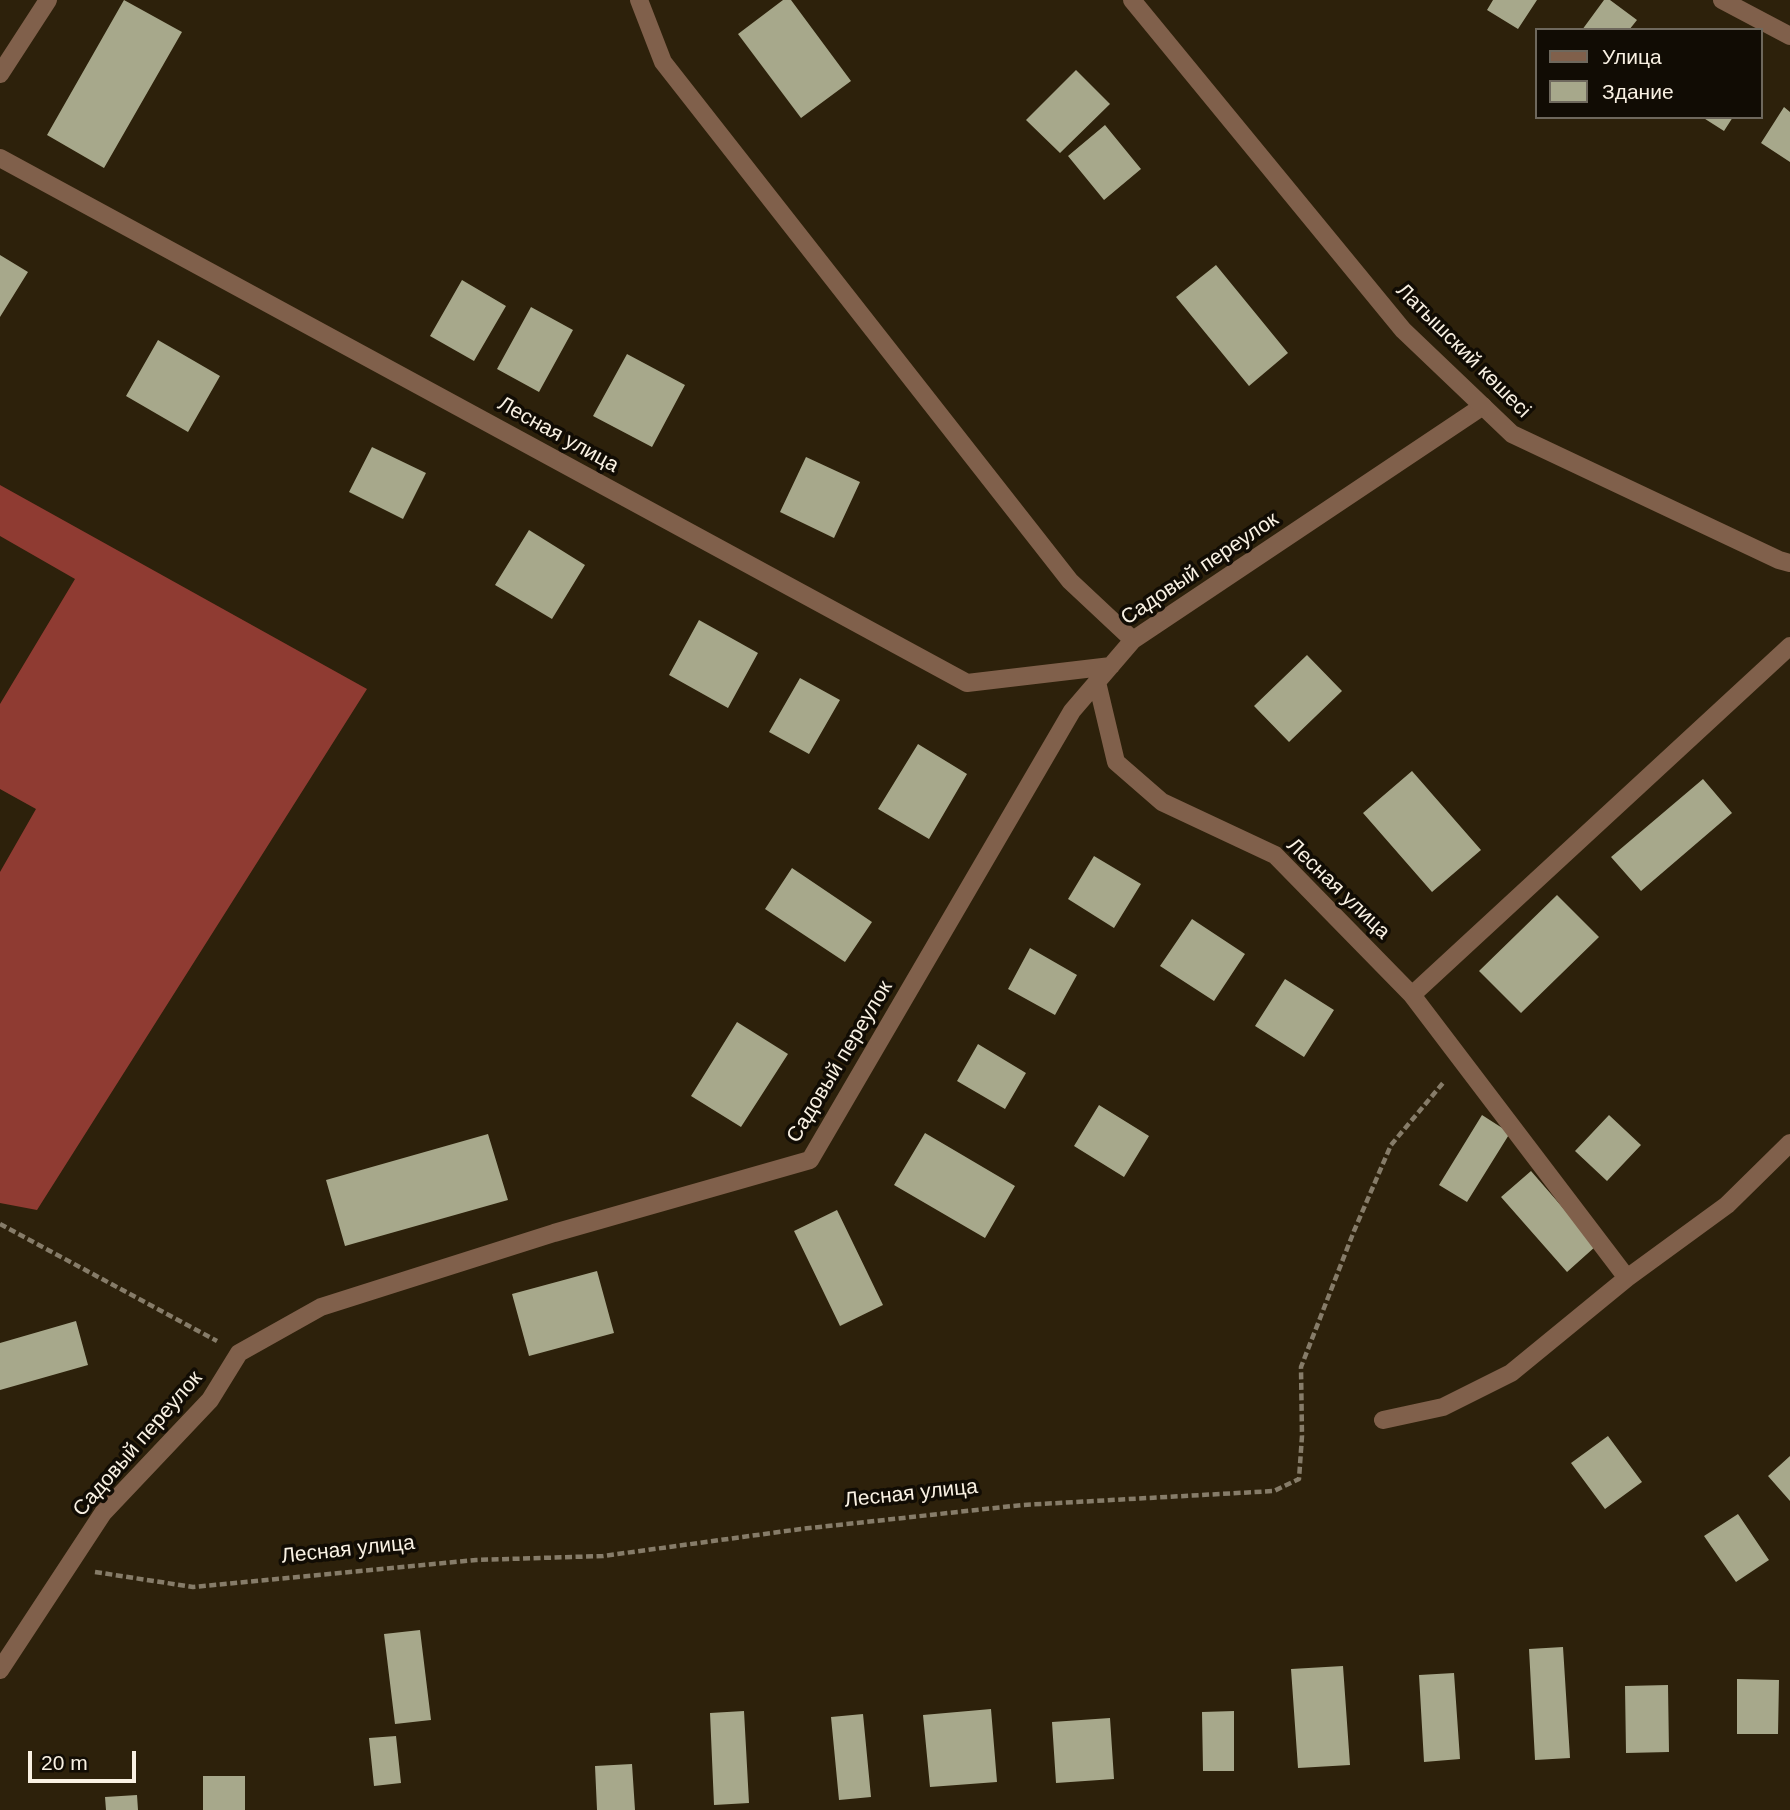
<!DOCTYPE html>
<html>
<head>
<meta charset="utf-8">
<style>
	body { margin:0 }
	#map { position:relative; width:1790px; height:1810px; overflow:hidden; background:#2d210b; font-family:Helvetica,sans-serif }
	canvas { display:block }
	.legend { position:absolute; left:1535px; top:28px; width:228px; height:91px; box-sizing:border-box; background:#110c04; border:2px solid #6e685d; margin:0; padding:9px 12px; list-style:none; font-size:21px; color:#f9f1e3 }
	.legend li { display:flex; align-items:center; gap:14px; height:35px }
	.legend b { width:35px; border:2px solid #6e685d }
	.scale { position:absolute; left:28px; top:1751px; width:108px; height:32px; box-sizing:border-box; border:4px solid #f9f1e3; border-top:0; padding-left:9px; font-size:21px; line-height:24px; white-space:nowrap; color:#f9f1e3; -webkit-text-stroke:5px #110c04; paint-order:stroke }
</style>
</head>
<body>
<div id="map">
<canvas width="1790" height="1810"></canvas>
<ul class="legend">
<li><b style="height:9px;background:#80604b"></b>Улица</li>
<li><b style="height:19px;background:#a7a88b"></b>Здание</li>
</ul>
<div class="scale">20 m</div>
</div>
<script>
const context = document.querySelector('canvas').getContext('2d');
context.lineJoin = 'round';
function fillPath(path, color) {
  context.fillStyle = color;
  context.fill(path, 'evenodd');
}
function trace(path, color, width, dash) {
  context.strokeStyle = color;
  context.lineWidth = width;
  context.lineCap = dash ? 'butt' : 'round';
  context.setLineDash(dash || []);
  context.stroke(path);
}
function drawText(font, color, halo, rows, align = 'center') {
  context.font = font + ' Helvetica,sans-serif';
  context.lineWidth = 7;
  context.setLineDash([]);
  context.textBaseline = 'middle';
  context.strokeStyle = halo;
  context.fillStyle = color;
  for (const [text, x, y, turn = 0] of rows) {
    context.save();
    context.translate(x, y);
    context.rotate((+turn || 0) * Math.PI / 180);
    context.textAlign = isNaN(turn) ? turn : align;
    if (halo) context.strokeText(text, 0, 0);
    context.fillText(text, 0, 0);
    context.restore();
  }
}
fillPath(new Path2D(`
	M0,485l367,204 -330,521 -37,-7v-331l36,-63 -36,-20v-85l75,-125 -75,-43z`), '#8f3b32');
fillPath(new Path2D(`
	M124,0l58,32 -78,136 -57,-33z
	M783,0h8l60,81 -50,37 -63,-84z
	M1493,0h44l-19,29 -31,-19z
	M1604,0h6l27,20 -8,10h-47z
	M1076,70l34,34 -50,49 -34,-33z
	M1784,107l6,5v50l-29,-19z
	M1702,117h31l-9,14z
	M1105,125l36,44 -37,31 -36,-44z
	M0,255l28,17 -28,45z
	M1216,265l72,88 -39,33 -73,-89z
	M462,280l44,26 -32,55 -44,-25z
	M531,307l42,23 -34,62 -42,-23z
	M158,340l62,36 -32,56 -62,-36z
	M627,354l58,31 -33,62 -59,-31z
	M372,447l54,26 -23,46 -54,-27z
	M806,457l54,25 -26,56 -54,-26z
	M529,530l56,35 -33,54 -57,-34z
	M699,620l59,33 -30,55 -59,-33z
	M1307,655l35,36 -53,51 -35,-36z
	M800,678l40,22 -31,54 -40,-22z
	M918,744l49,30 -38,65 -51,-30z
	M1412,771l69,79 -49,42 -69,-79z
	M1703,779l29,34 -91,78 -30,-34z
	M1094,856l47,28 -27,44 -46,-29z
	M792,868l80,54 -27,40 -80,-53z
	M1557,895l42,42 -78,76 -42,-42z
	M1192,919l53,35 -31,47 -54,-35z
	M1030,948l47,27 -22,40 -47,-26z
	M1285,979l49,31 -30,47 -49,-31z
	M737,1022l51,32 -47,73 -50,-31z
	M978,1044l48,29 -21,36 -48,-28z
	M1099,1105l50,31 -25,41 -50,-31z
	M1482,1115l28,18 -43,69 -28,-17z
	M1609,1115l32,30 -34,36 -32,-30z
	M925,1133l90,53 -30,52 -91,-53z
	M488,1134l20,66 -163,46 -19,-66z
	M1531,1171l65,75 -29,26 -66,-75z
	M837,1210l46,95 -43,21 -46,-95z
	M597,1271l17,62 -85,23 -17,-62z
	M76,1321l12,44 -88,25v-47z
	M1608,1436l34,46 -37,27 -34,-46z
	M1790,1456v45l-22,-25z
	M1738,1514l31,46 -33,22 -32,-46z
	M420,1630l11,90 -36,4 -11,-90z
	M1563,1647l7,111 -35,2 -6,-111z
	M1343,1666l7,99 -52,3 -7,-99z
	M1454,1673l6,86 -36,3 -5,-87z
	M1737,1679l42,1 -1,54h-41z
	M1668,1685l1,67 -43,1 -1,-67z
	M991,1709l6,73 -67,5 -7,-72z
	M744,1711l5,92 -35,2 -4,-92z
	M1234,1711v60h-31l-1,-59z
	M863,1714l8,83 -32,3 -8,-83z
	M1110,1718l4,61 -58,4 -4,-61z
	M396,1736l5,47 -27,3 -5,-48z
	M632,1764l3,46h-38l-2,-44z
	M203,1776h42v34h-42z
	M137,1795l1,15h-32l-1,-13z`), '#a7a88b');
trace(new Path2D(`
	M0,1224l217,117
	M95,1572l98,15 283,-27 127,-4 198,-27 221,-24 252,-14 25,-12 3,-43 -1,-69 53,-136 37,-86 52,-62`), '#867c69', 4.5, [7, 3.5]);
trace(new Path2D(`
	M639,0l24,62 407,519 63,59
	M1722,0l68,36
	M0,74l48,-74
	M0,158l967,525 144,-17
	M1097,682l19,80 46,40 113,53 137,140 215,283
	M1412,995l378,-349
	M1383,1420l60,-13 68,-34 116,-95 100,-73 63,-62
	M0,1670l103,-157 107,-113 29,-47 82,-46 233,-74 256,-73 262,-449 61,-71 350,-234`), '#80604b', 18);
trace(new Path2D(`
	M1132,0l271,330 109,104 267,126 11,3`), '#80604b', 18);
drawText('21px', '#f9f1e3', '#110c04', [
	["Латышский көшесі",1463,351,45],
	["Лесная улица",558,435,29],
	["Садовый переулок",1200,569,-34],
	["Лесная улица",1338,889,44],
	["Садовый переулок",840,1062,-59],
	["Садовый переулок",138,1444,-49],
	["Лесная улица",911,1494,-6],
	["Лесная улица",348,1550,-6]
]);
</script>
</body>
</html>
